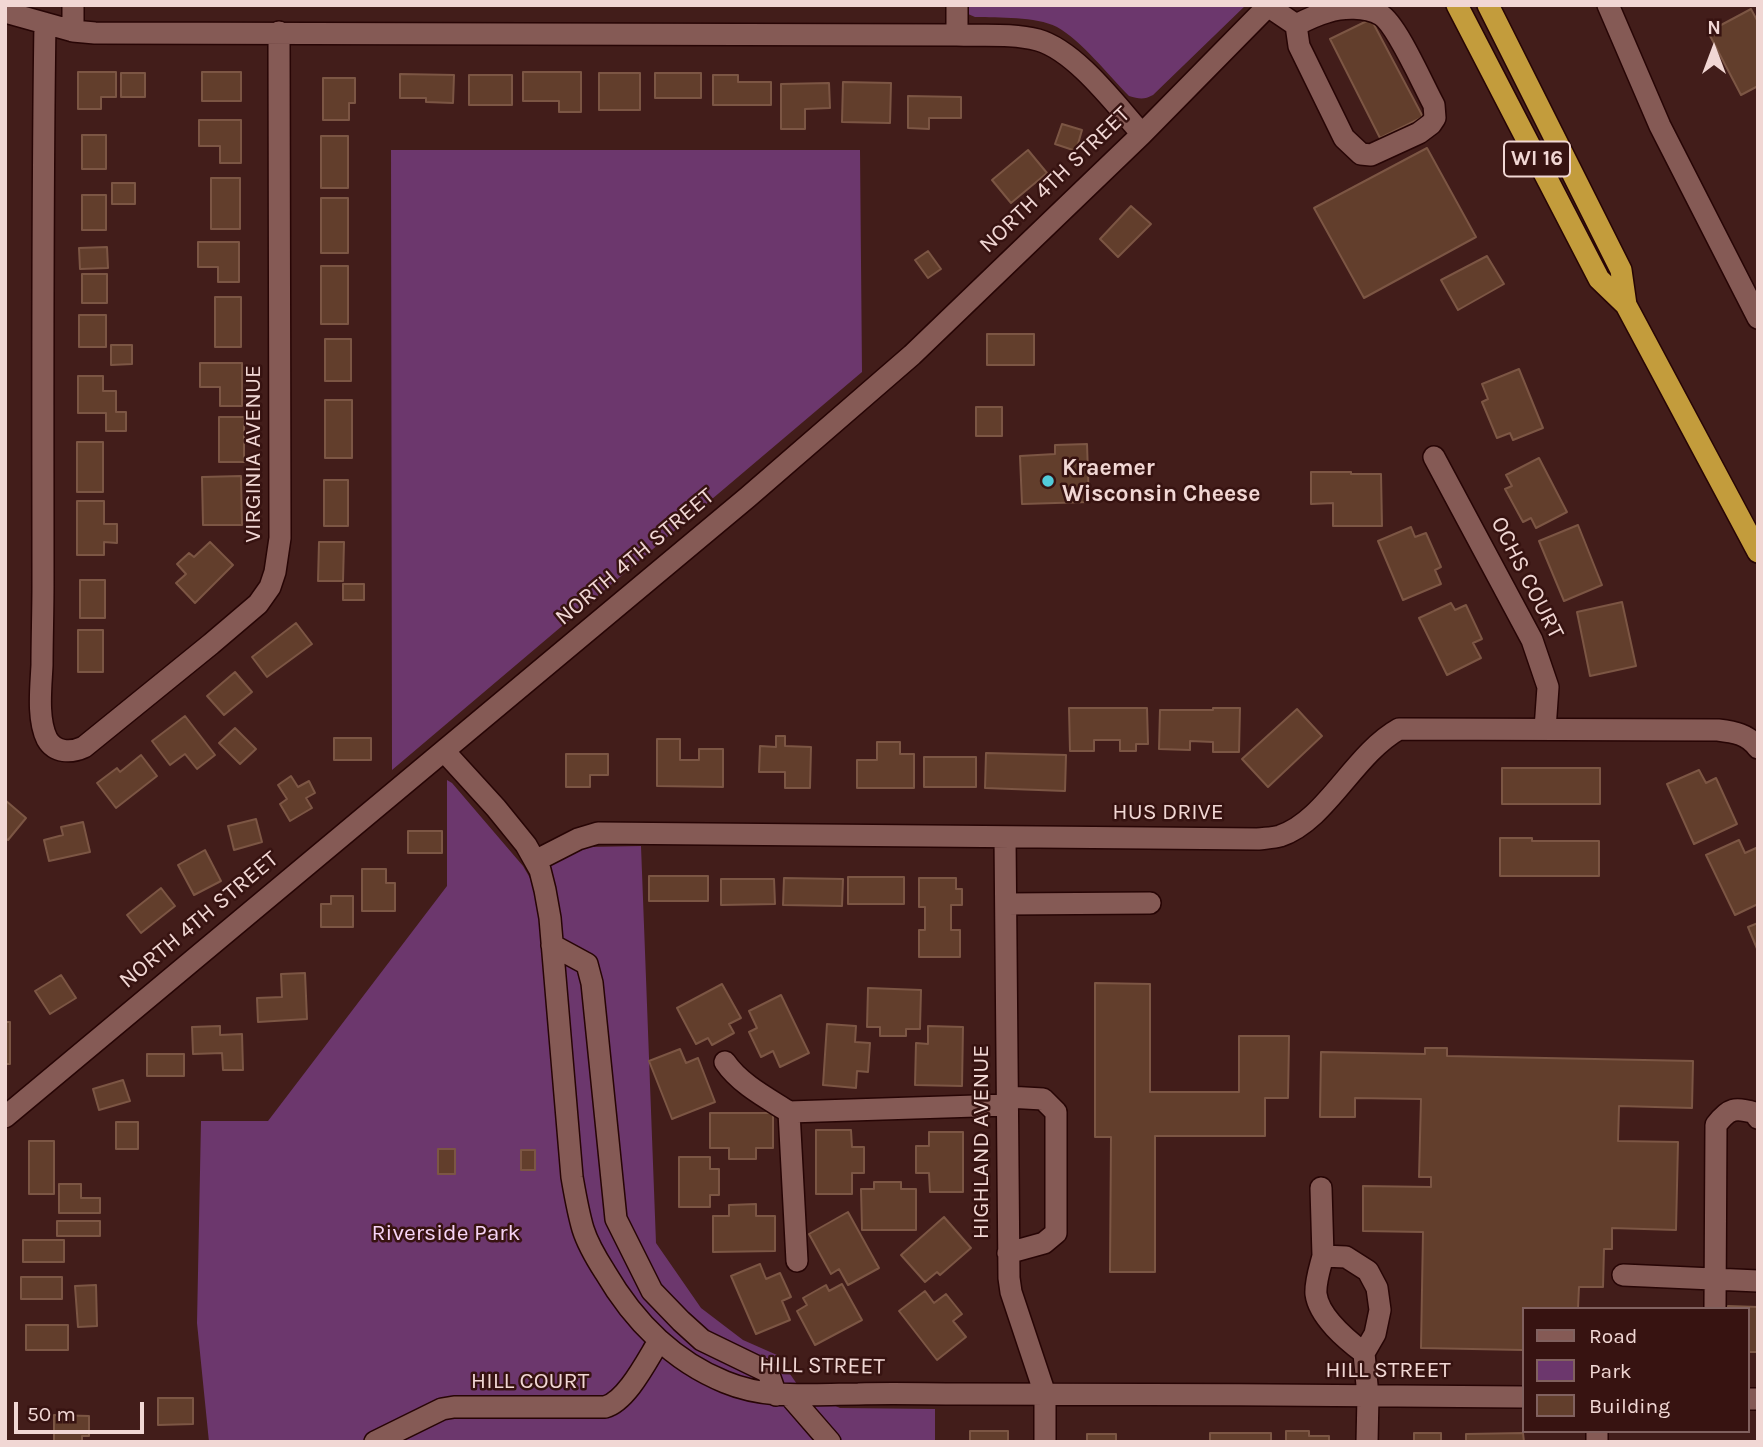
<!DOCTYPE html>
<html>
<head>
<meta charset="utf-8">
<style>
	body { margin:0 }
	#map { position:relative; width:1763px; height:1447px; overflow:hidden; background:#421d1a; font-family:Karla,sans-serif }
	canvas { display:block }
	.frame { position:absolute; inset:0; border:7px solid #f1d7d4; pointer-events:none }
	.legend { position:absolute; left:1522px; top:1307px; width:228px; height:126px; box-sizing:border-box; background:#371311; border:2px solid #81615f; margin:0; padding:9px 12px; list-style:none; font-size:21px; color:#f1d7d4 }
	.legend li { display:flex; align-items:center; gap:14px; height:35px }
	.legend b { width:35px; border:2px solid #81615f }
	.north { position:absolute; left:1679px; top:14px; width:70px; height:70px; -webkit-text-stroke:5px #371311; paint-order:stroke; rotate:0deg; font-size:19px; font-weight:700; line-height:28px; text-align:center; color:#f1d7d4 }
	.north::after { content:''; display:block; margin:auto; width:24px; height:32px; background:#f1d7d4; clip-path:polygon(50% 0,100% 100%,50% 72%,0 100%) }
	.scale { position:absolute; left:14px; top:1402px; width:130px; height:32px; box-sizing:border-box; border:4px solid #f1d7d4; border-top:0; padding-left:9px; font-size:21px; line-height:24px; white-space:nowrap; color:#f1d7d4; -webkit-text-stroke:5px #371311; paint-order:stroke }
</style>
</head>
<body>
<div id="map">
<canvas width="1763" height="1447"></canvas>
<div class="frame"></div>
<ul class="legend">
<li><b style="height:9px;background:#855a55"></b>Road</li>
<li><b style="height:19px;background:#6c376d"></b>Park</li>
<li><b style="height:19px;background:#623e2c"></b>Building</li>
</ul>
<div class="north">N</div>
<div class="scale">50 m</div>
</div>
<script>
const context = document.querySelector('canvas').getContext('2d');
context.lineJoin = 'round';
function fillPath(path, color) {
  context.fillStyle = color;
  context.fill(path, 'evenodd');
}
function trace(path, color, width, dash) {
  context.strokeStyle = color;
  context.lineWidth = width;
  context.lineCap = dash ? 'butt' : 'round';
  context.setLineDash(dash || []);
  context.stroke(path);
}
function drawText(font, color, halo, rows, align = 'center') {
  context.font = font + ' Karla,sans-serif';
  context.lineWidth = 5;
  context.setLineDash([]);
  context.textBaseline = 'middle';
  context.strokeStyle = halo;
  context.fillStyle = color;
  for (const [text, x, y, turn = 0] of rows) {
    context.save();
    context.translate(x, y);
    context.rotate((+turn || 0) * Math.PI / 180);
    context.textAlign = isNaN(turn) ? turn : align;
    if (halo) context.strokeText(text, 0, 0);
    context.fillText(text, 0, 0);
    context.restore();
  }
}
fillPath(new Path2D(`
	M965,5h281l-93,90c-9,5 -14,4 -24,1 -20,-20 -48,-56 -72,-69 -22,-11 -58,-9 -82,-10l-7,-3z
	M391,150h469l2,222 -470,398z
	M447,780l5,3 71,83 7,12 45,-27 14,-4 52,-1 15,397 45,65 42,32 34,15 24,35 39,18 95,1v33h-726l-12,-119 4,-202h67l179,-235z`), '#6c376d');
const building = new Path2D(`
	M1751,9l7,13v64l-17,9 -33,-63z
	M1371,19l52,98 -43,21 -50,-99z
	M78,72h38v25h-15v12h-23z
	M202,72h39v29h-39z
	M523,72h58v40h-22v-11h-36z
	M121,73h24v24h-24z
	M599,73h41v37h-41z
	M655,73h46v25h-46z
	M400,74l54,1 -1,28 -27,-1v-4h-26z
	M469,75h43v30h-43z
	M713,75h25v7h33v23h-58z
	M323,78h32v25h-6v17h-26z
	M843,82l48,1 -1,40 -48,-1z
	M829,83l1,25 -25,1v20h-24v-45z
	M908,96l53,1v21h-32v11l-21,-1z
	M199,120h42v43h-21v-17h-21z
	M1062,124l20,6 -6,21 -21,-7z
	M82,135h24v34h-24z
	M321,136h27v52h-27z
	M1427,148l49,89 -112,61 -50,-90z
	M1028,150l19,23 -36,30 -19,-23z
	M211,178h29v51h-29z
	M112,183h23v21h-23z
	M82,195h24v35h-24z
	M321,198h27v55h-27z
	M1131,206l20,18 -33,33 -18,-18z
	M198,242h41v40h-21v-15h-20z
	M107,247l1,21 -28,1 -1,-21z
	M928,251l13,18 -13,9 -13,-18z
	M1487,256l17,28 -46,26 -17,-30z
	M321,266h27v58h-27z
	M82,274h25v29h-25z
	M215,297h26v50h-26z
	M79,315h27v32h-27z
	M987,334h47v31h-47z
	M325,339h26v42h-26z
	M111,345h21v19l-21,1z
	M200,363h42v43h-22v-19h-20z
	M1519,369l24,59 -30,12 -3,-7 -13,5 -15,-36 6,-3 -6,-15z
	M78,376h25v15h13v21h10v19h-20v-18h-28z
	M325,400h27v58h-27z
	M976,407h26v29h-26z
	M219,417h25v45h-25z
	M77,442h26v50h-26z
	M1087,444l2,58 -67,2 -2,-48 35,-2v-9z
	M1539,458l28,54 -31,16 -5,-10 -8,4 -18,-33 7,-3 -6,-11z
	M1311,472h40v2h30l1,52h-49v-23l-22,1z
	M241,476l1,49h-39l-1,-48z
	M324,480h24v46h-24z
	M77,501h27v23h13v19l-13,-1v13h-27z
	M1578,525l24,60 -38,16 -25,-60z
	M1411,527l4,10 11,-4 15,34 -6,3 6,14 -38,16 -25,-59z
	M210,542l23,23 -38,38 -19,-20 10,-9 -9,-10 12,-11 5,4z
	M319,542h25l-1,39h-25z
	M80,580h25v38h-25z
	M343,584h21v16h-21z
	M1622,602l14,64 -46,10 -13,-64z
	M1451,603l4,7 11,-5 16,34 -9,4 8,15 -34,17 -28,-57z
	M296,623l16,21 -45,33 -15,-20z
	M78,630h25v42h-25z
	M235,672l17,20 -28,23 -17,-19z
	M1069,708h78l1,36h-12v7h-16v-11h-26v11h-24z
	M1213,708h27l-1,44h-26v-10l-23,-1v9l-31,-1 1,-39h53z
	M1297,709l25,27 -54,51 -26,-28z
	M185,716l30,39 -18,14 -12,-15 -15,11 -18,-24z
	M235,728l21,21 -16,15 -21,-21z
	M776,736h9v10l26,1 -1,41h-25v-16h-26l1,-26 16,1z
	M334,738h37v22h-37z
	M657,739h23v21h19v-11h24v38l-66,-1z
	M877,742h23v12h14v34h-57v-28h20z
	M986,753l80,2 -1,36 -80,-3z
	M566,754h42v21h-18v12h-24z
	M141,755l16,21 -41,32 -19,-25 20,-15 3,4z
	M924,757h52v30h-52z
	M1502,768h98v36h-98z
	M1699,770l7,13 10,-5 21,46 -43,20 -27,-60z
	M291,776l7,11 11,-6 6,12 -9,5 6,10 -22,13 -10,-17 7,-5 -9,-14z
	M5,800l21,18 -18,22 -3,-2z
	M256,819l6,23 -28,8 -6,-24z
	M83,822l7,30 -41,9 -5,-21 19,-5 -2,-8z
	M408,831h34v22h-34z
	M1500,838h32v3h67v35h-99z
	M1739,840l6,13 11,-5 2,4v52l-23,11 -29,-60z
	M205,850l16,31 -27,14 -16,-30z
	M362,869h24v14h9v28h-33z
	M649,876h59v25h-59z
	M848,877h56v27h-56z
	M784,878l59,1 -1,27 -59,-1z
	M919,878h37v11h6v16h-11v25h9v27h-41v-27h6v-23h-6z
	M721,879h53l1,25 -54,1z
	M161,888l14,18 -34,27 -14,-18z
	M331,896h22v31h-32v-23h10z
	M1758,923v28l-10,-24z
	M305,973l2,46 -49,3 -1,-24 25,-1 -1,-23z
	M61,975l15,23 -26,16 -15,-23z
	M1095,983l55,1v108h89v-56h50l-1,62h-23v38h-110v136h-45l1,-135h-16z
	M722,984l19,34 -12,6 5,9 -22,12 -4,-7 -12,6 -19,-36z
	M868,988l53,2 -1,39h-14v7h-26v-9h-13z
	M781,995l28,58 -29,14 -7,-16 -12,6 -12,-25 8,-4 -8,-17z
	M5,1022h5v42h-5z
	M827,1024l29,2 -1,16 15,1 -2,29 -11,-1 -1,17 -33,-3z
	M220,1026v9l22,-1 1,36h-20l-1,-17 -29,1 -1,-27z
	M928,1026l35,1 -1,59 -47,-1 1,-42 12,1z
	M1425,1048h22v8l246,5 -1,47 -73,-2 -1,35 60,1 -2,88 -64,-2v21h-8l-1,38h-24l-1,21 61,1h-116v41l-102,-2 2,-116 -60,-1v-45l68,1v-10h-12l2,-78 -66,-1v19h-35l1,-65 104,2z
	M680,1049l6,14 12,-5 17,44 -43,17 -23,-58z
	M147,1054h37v22h-37z
	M123,1080l7,21 -31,9 -6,-21z
	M710,1113h63v35h-17v11h-27v-11h-19z
	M116,1122h22v27h-22z
	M816,1130h35l1,17h12v26h-12v21h-36z
	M929,1132h34v60h-33l-1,-19h-13v-27h13z
	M29,1141h25v53h-25z
	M438,1149h17v25h-17z
	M521,1150h14v20h-14z
	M679,1157h31v12h9v26h-9v12h-31z
	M874,1182h27v7h15v41h-54l-1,-41h13z
	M59,1184h22v14h19v15h-41z
	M756,1204v12h19v35l-62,1v-36h16v-11z
	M848,1212l31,56 -31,17 -9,-16 -8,5 -22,-40z
	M944,1217l27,31 -31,27 -3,-3 -12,10 -24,-27z
	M57,1221h43v15h-43z
	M23,1240h41v22h-41z
	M760,1264l6,15 14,-6 11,24 -9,4 8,19 -34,14 -25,-58z
	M21,1277h41v22h-41z
	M842,1284l20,36 -47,25 -18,-34 10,-6 -4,-7 23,-13 3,6z
	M96,1285l1,41 -19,1 -3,-41z
	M925,1291l9,12 12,-9 16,20 -9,7 13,16 -29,23 -38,-49z
	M1728,1306l30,1v45h-11v-43h-19z
	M26,1325h42v25h-42z
	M158,1398h35v26l-35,1z
	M54,1415l35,1v20h-7v6h-28z
	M970,1431h38v11h-38z
	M1286,1431h23v5h20v6h-43z
	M1210,1433h61v9h-61z
	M1414,1433h27v9h-27z
	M1523,1433l1,9h-58v-8z
	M1087,1434h29v8h-29z`);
fillPath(building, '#623e2c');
trace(building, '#7c5644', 2);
const minor = new Path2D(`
	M1608,5l52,121 98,192
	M1268,6l28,19c10,-5 20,-10 31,-13 15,-5 39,-6 54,3 16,10 42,70 53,90l1,13 -4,6 -12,9 -48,22 -10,-1 -17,-16 -45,-92 -3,-21
	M5,12l68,19 22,2 862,2c26,1 55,-2 81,5 38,11 77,64 104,94
	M45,24c-3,187 -2,374 -2,562 0,26 -1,53 -1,79 -1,22 -5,54 5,74 8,14 24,14 37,8l127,-103 47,-40 12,-17 5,-15 5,-34 -1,-506
	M73,31v-26
	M957,35v-30
	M1434,457l98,183 16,47 -3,42
	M444,751l52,57 30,37 14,25 5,20 5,28 22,259c3,17 6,35 11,52 5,16 13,29 22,43 28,48 68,89 120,110 43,18 88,12 133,12 34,-1 68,0 102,0 188,0 375,1 563,3
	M1005,837l4,441 2,14 34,102v48
	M535,861l43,-22 20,-6 660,6c7,-1 15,-1 22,-3 46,-15 74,-82 119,-107l319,1c16,2 30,4 40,18
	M1006,904l144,-1
	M552,945l35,19 5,19 24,236 36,72 29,30 21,19 66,32 8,23
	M725,1062c15,22 42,36 64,50
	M1007,1097l36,2 13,13v121l-12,10 -36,10
	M5,1117l743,-620 164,-142 230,-221 127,-129
	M1321,1188l2,68
	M797,1261l-8,-149 218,-7
	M1623,1275l135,6
	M1715,1309l1,-184c13,-17 19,-18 39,-12l3,5
	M1364,1353c-17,-13 -45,-36 -48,-59 -1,-12 4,-26 7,-38l23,1 22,14 9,17 3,22 -5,24 -11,19 4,43 -1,46
	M790,1396l40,46
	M1747,1399h11
	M375,1442l67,-33 12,-2h151c22,-6 42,-47 54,-66
	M1597,1442v-11`);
const highway = new Path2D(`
	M1457,5l142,274 27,26 132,247
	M1488,5l133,265 5,35`);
trace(minor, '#270505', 24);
trace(highway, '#270505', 24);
trace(minor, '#855a55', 21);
trace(highway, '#c39c3c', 21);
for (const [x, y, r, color] of [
	[1048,481,7,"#52cbda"]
]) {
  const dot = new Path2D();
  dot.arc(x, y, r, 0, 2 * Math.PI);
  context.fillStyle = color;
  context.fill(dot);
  trace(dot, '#371311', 2.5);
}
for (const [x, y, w] of [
	[1537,159,66]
]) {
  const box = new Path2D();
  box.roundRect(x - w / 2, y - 17.5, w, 35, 5);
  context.fillStyle = '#371311';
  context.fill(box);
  trace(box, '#f1d7d4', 2);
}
drawText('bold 21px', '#f1d7d4', null, [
	["WI 16",1537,159]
]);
drawText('23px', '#f1d7d4', '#371311', [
	["NORTH 4TH STREET",1055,180,-44],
	["VIRGINIA AVENUE",253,454,-90],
	["NORTH 4TH STREET",635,557,-40],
	["OCHS COURT",1527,578,63],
	["HUS DRIVE",1168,812],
	["NORTH 4TH STREET",199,920,-40],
	["HIGHLAND AVENUE",981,1142,-90],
	["HILL STREET",822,1366,1],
	["HILL STREET",1388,1370],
	["HILL COURT",530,1381]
]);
drawText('bold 23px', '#f1d7d4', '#371311', [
	["Kraemer",1062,468],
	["Wisconsin Cheese",1062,494]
], 'left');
drawText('23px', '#f6d4f5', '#371311', [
	["Riverside Park",446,1233]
]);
</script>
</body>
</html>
